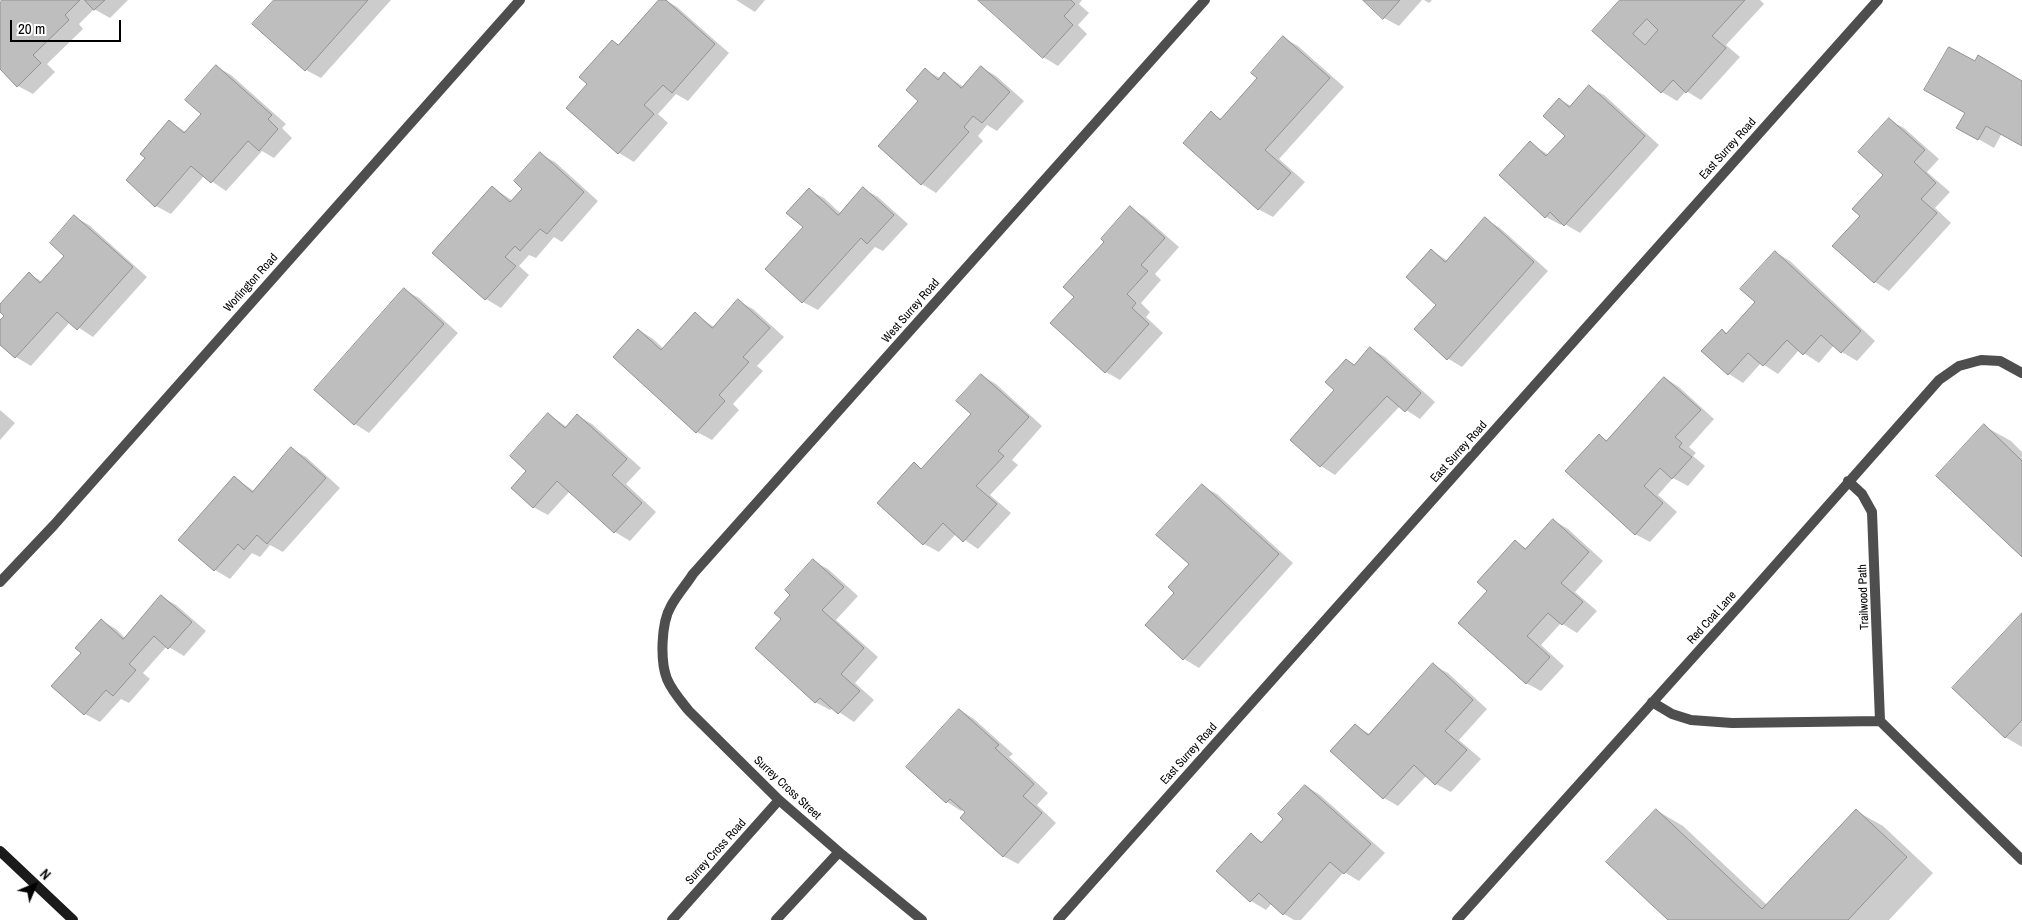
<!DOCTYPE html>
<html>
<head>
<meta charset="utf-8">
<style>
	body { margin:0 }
	#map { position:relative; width:2022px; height:920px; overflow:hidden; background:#fff; font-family:"Archivo Narrow",sans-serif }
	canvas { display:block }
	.north { position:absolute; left:10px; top:860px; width:50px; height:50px; -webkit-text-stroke:4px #fff; paint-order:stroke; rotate:45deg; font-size:14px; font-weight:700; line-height:20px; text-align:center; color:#000 }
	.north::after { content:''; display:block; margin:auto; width:18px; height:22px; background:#000; clip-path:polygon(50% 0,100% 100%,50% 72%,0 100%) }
	.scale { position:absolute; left:10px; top:20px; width:111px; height:22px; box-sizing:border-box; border:2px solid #000; border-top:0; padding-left:6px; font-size:15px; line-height:18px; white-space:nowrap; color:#000; -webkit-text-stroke:4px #fff; paint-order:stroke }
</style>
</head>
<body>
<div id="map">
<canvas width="2022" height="920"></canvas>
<div class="north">N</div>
<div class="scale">20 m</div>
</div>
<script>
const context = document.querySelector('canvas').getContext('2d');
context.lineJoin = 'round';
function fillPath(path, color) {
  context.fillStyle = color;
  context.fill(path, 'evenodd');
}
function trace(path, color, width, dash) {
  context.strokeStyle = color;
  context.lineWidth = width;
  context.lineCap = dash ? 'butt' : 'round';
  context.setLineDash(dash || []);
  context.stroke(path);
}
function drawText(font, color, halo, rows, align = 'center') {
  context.font = font + ' "Archivo Narrow",sans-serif';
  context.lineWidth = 4.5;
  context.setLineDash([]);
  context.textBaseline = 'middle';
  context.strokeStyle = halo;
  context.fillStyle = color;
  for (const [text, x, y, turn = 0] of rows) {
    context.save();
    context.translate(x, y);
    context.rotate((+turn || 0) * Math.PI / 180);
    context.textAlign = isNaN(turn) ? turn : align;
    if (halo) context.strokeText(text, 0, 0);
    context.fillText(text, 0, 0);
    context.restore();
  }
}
fillPath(new Path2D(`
	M4,0h124l-18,18 -16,-9 -15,15 4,5 -36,35 8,8 -22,22 -15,-8 -18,-19v-63z
	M275,0h116l-70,78 -15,-8 -52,-46z
	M660,0h5l12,7 52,46 -41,48 -12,-7 -18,20 10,9 -34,39 -15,-9 -51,-45 21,-24 23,-43 8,5z
	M736,0h29l-10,12z
	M980,0h102l-3,4 10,9 -11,12 9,9 -29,32 -15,-9z
	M1365,0h57l-23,26 -15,-8z
	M1424,0h8l-3,3z
	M1621,0h139l4,4 -38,41 14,12 -39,43 -15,-9 -9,10 -15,-9 -69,-61z
	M1284,38l14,8 46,41 -65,72 26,23 -32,35 -15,-8 -47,-96 11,6 37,-41z
	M1975,63l47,19v63l-20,-12 -8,15 -21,-12 -7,-23z
	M217,67l14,8 55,49 -4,4 10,10 -18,20 -12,-7 -36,40 -22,-15 -33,38 -15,-8 -9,-48 23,-36 16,10 17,-18z
	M981,67l15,9 28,25 -27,30 -10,-6 -9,11 5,5 -47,52 -14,-9 -42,-38 40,-45 5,-31 15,8 4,-4 20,13z
	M1589,87l15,8 55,50 -79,88 -17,-10 -2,2 -15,-8 -16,-74 19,12 18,-19 -8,-37 12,7z
	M1889,120l15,8 35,31 -12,13 23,20 -15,16 16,15 -62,68 -14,-9 -14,-66 24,-41z
	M540,154l15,8 43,39 -36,41 -8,-5 -18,21 -7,-3 -10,11 10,9 -28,33 -15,-9 -52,-46 58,-66 21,14 11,-12z
	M863,189l15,8 30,27 -25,27 -8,-4 -57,63 -15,-8 1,-75 5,-37 15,8 17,16z
	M1131,208l14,9 34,30 -24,27 6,6 -20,23 9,9 -4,5 17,16 -43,47 -14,-8 -30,-75 29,-55z
	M75,217l14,8 58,52 -54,60 -23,-15 -39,44 -15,-9 -16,-14v-21l6,-7 -6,-5v-4l29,-32 14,8 23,-26z
	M1485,219l15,9 48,43 -86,96 -15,-9 -16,-108 17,11z
	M1775,252l15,9 85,80 -18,20 -15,-9 -8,-7 -15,18 -20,-13 -21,24 -17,-11 -18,20 -14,-9 -7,-44 6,4 29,-32z
	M405,290l14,8 39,35 -89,100 -14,-9z
	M738,301l15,8 31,28 -27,29 6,5 -30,33 6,6 -27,30 -15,-8 -82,-75 24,-27 14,9 11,10 31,-35 19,13z
	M1370,348l15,9 50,45 -15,17 -20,-13 -65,69 -14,-9 -30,-26 45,-50 10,-30 9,5z
	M981,375l15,9 46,42 -30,34 6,5 -28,30 21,18 -33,36 -22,-15 -17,18 -15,-8 -45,-41 35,-39 9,5 50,-55z
	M1665,378l14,9 35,32 -25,28 7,6 -3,3 12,10 -17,20 -15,-8 -15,17 19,17 -27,30 -15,-8 -36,-98 9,5z
	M0,410l15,13 -15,17z
	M549,415l18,12 11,-11 14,8 49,44 -15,16 30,28 -26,29 -15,-9 -45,-41 -22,24 -15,-8 -5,-36z
	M1984,426l27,15 11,11v104z
	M292,449l14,8 34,31 -57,64 -13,-7 -10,12 -8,-4 -22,26 -15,-9 -35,-31 55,-61 19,13z
	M1202,486l15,8 76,69 -94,105 -15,-9 -37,-34 29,-33 14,-28z
	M1553,520l15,9 35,32 -28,31 22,19 -20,22 -16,-10 -20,22 23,21 -23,25 -15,-8 -38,-92 27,-49 12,7z
	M813,561l15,8 30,27 -22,24 42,37 -23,26 19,17 -20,22 -21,-14 -3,2 -15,-8 -32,-83 9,-24z
	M162,597l14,8 30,26 -22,25 -17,-10 -24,27 7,6 -21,24 -8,-4 -21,23 -15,-8 -3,-61 19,-33 15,9 9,9z
	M2022,615v132l-17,-10z
	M1433,665l15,8 39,36 -28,31 22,19 -30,33 -15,-8 -9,-9 -29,31 -14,-8 -29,-72 15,8z
	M960,710l14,9 39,35 -4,3 39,36 -11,12 19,18 -38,41 -15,-8 -40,-47 -2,2 -14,-9 -39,-35z
	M1306,786l14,9 65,58 -26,28 -15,-9 -43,48h-7l-10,-6 -12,-11 -6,7 -15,-9 -33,-30 33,-36 12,7 22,-23z
	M1656,810l27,16 84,79 89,-94 27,15 50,47 -44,47h-219z`), '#0003');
const building = new Path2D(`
	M2,0h78l-15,15 4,5 -36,35 8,8 -24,24 -17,-18v-67z
	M85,0h20l-11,10z
	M274,0h94l-63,71 -53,-47z
	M659,0h7l49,44 -43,49 -9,-8 -19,20 10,9 -36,40 -52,-46 21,-24 -8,-7 33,-37 6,5z
	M978,0h93l4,4 -11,12 9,9 -30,33z
	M1363,0h37l-17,19z
	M1620,0h125l-33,36 14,12 -40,45 -13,-13 -12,13 -69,-62zM1647,19l11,11 -13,15 -12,-11z
	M1283,36l47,42 -65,72 26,23 -33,37 -75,-67 28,-32 9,9 37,-42 -6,-5z
	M1949,47l26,14 3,-6 44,26v65l-36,-20 -8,14 -22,-12 9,-15 -41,-23z
	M216,65l56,50 -4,4 10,10 -19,22 -11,-10 -37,42 -20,-17 -36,41 -29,-27 19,-22 -5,-4 29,-34 15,13 17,-19 -16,-14z
	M981,66l29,26 -28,31 -9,-7 -9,11 5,5 -48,53 -43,-39 40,-45 -12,-11 19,-22 13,12 6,-8 17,16z
	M1589,85l56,51 -81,90 -14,-14 -5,6 -46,-43 31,-34 16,15 19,-20 -22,-20 16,-18 10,9z
	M1889,118l36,32 -11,12 22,21 -15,16 16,14 -63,70 -42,-37 28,-30 -8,-7 31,-34 -25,-23z
	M540,152l44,40 -37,42 -7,-5 -20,22 -5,-5 -10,11 11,9 -31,34 -53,-47 60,-67 18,16 12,-13 -8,-8z
	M863,187l31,28 -27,29 -6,-6 -59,65 -37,-34 38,-42 -17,-14 23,-25 29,27z
	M1130,206l35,32 -24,27 7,6 -21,23 9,9 -4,5 17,16 -44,49 -55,-50 24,-26 -11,-10 41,-45 -3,-3z
	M74,215l59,52 -56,63 -20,-18 -42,46 -15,-13v-25l4,-4 -4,-4v-8l29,-32 11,11 24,-27 -14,-13z
	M1485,217l49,45 -87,98 -33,-31 22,-24 -30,-28 25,-28 14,13z
	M1775,251l86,80 -20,22 -20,-18 -18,20 -16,-15 -24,26 -15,-13 -20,22 -27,-24 21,-22 4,5 29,-32 -15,-13z
	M404,288l40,36 -90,101 -40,-35z
	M738,299l32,29 -27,29 6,5 -30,33 6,6 -29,32 -83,-76 25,-28 23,21 34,-38 17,16z
	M1370,347l51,46 -16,19 -18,-16 -67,71 -30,-27 44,-50 -9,-8 21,-23 8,6z
	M981,374l48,43 -31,34 6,5 -28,30 21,18 -34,38 -20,-19 -20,22 -46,-42 37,-41 7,7 50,-55 -15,-13z
	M1664,377l37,33 -26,27 7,6 -3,4 13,10 -20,22 -12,-11 -16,18 19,17 -28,32 -70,-64 34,-37 7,7z
	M548,413l17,15 12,-14 50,45 -15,16 30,28 -28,30 -57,-52 -24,27 -22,-20 15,-17 -16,-15z
	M1984,424l38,37v96l-86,-81z
	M291,447l35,31 -59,66 -10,-9 -13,15 -6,-6 -24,27 -36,-31 56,-64 18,16z
	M1202,484l77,70 -96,106 -38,-35 29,-32 -6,-6 21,-23 -33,-29z
	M1553,519l36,33 -28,31 22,19 -21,23 -14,-12 -21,23 23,21 -24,27 -68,-61 29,-32 -10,-9 38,-42 10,9z
	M813,559l31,28 -22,23 42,38 -23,26 19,17 -22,23 -18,-16 -5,5 -60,-55 26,-29 -7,-6 16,-18 -5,-5z
	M161,595l31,27 -24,27 -14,-13 -25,28 7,6 -23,26 -7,-6 -22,25 -33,-29 30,-33 -6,-5 26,-29 22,20z
	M2022,613v107l-17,18 -53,-50z
	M1433,663l40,37 -28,31 22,19 -32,35 -21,-20 -31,34 -53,-48 25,-27 13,11z
	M959,709l40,36 -4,3 39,36 -11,12 19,17 -39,44 -43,-39 5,-6 -15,-13 -4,4 -40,-36z
	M1305,785l66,59 -27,30 -14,-12 -47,53 -24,-22 -9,9 -34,-31 35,-38 10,10 22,-24 -5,-5z
	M1656,809l106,100 94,-100 51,48 -59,63h-180l-62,-58z`);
fillPath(building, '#bebebe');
trace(building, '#929292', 1);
trace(new Path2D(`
	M0,582l54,-57 466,-525
	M1652,702l20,12 19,6 41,3 148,-2 -8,-209 -10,-18 -14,-13
	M1880,721l142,139
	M672,920l107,-120
	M776,920l63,-68
	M922,920l-83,-68 -60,-52 -90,-89c-8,-10 -17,-20 -22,-32 -7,-18 -6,-56 4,-73 6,-11 15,-21 22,-32l512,-574
	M1058,920l820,-920
	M1457,920l283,-315 199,-225 20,-14 22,-6 19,1 22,12`), '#4e4e4e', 10);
trace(new Path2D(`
	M0,851l73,69`), '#1b1b1b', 10);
drawText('12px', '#000', '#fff', [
	["East Surrey Road",1728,149,-48],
	["Worlington Road",251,283,-48],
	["West Surrey Road",911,311,-49],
	["East Surrey Road",1459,452,-48],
	["Trailwood Path",1864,597,-92],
	["Red Coat Lane",1712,618,-48],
	["East Surrey Road",1189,754,-48],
	["Surrey Cross Street",787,788,43],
	["Surrey Cross Road",716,852,-48]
]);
</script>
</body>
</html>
